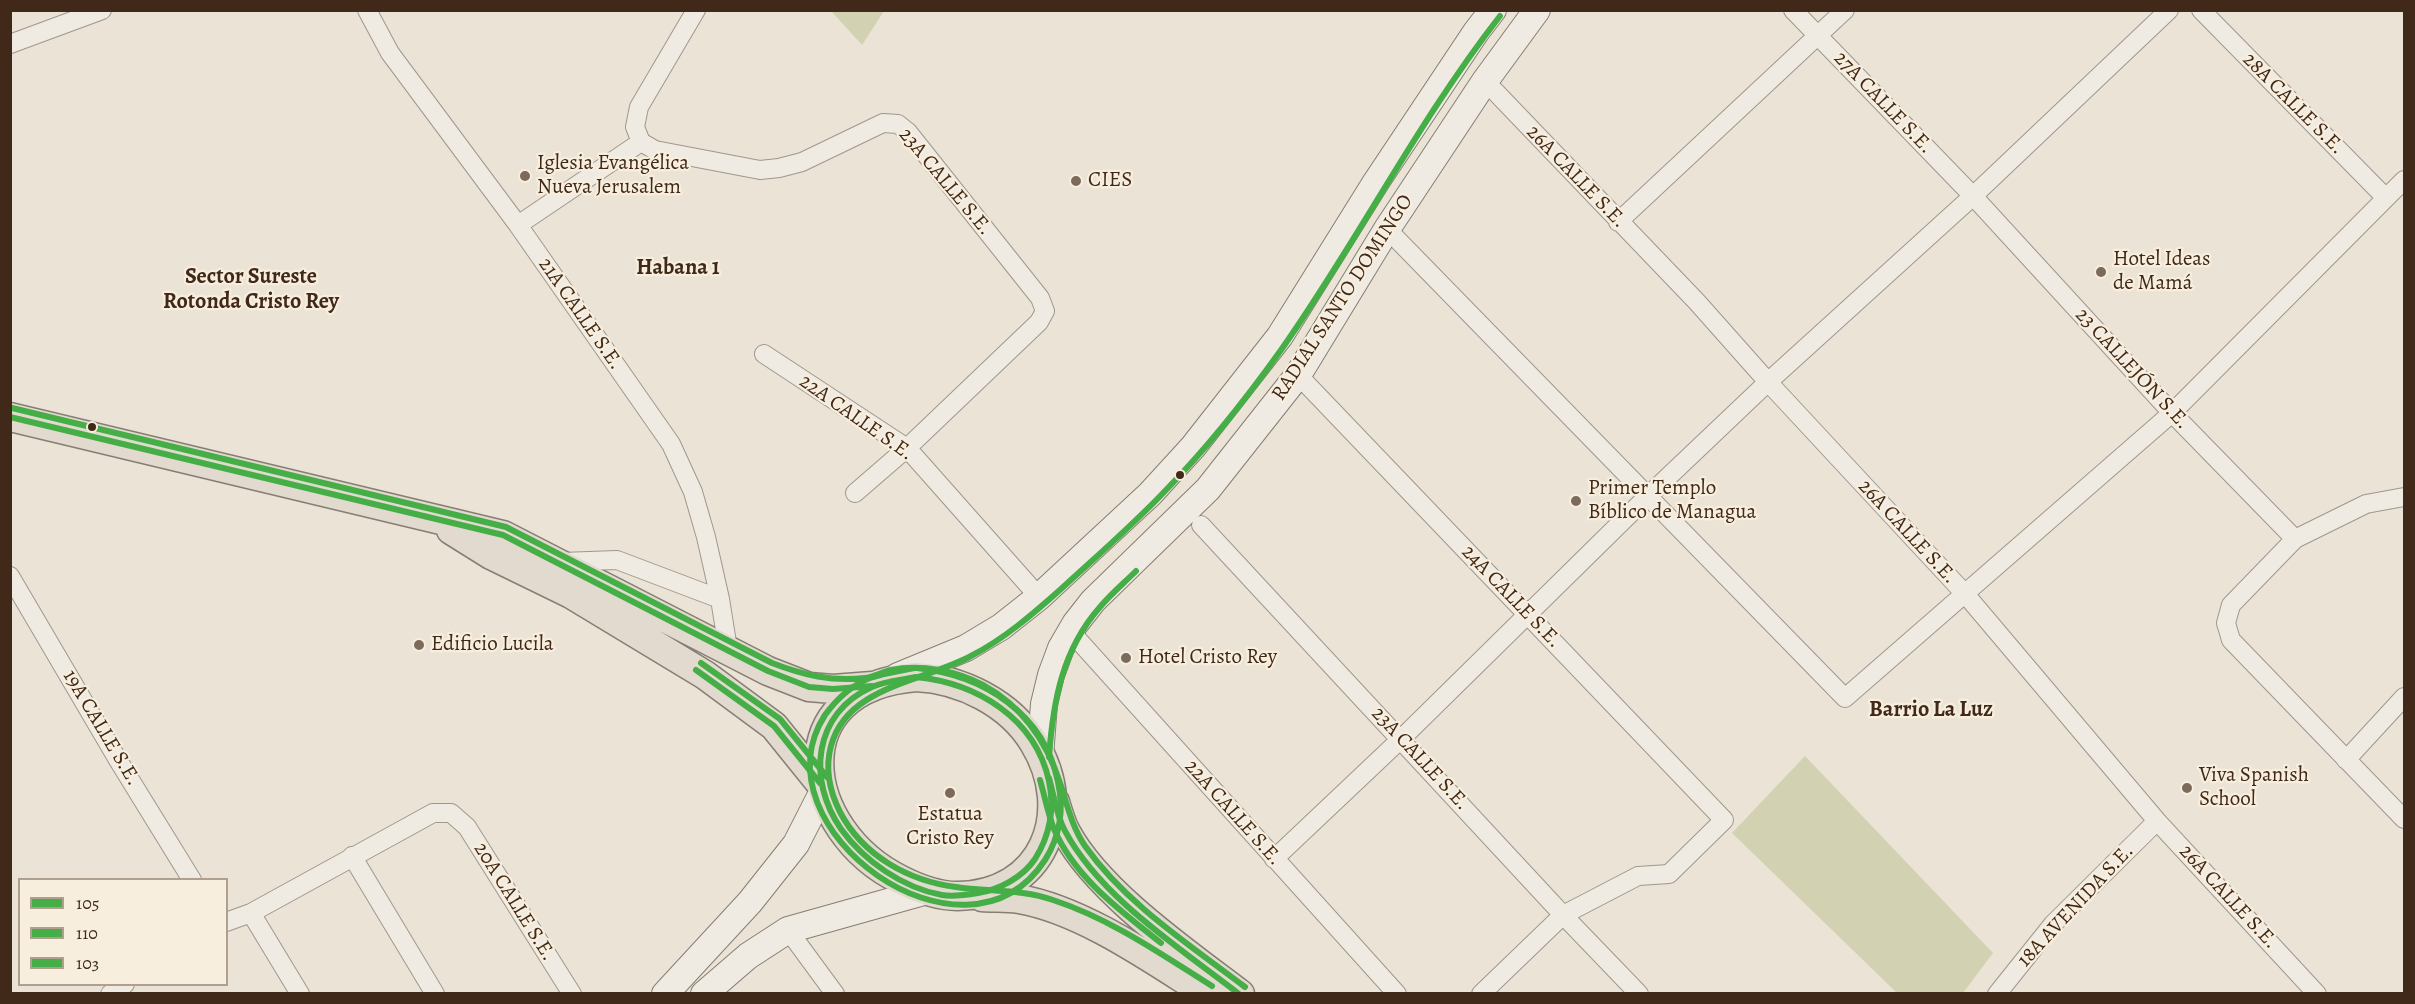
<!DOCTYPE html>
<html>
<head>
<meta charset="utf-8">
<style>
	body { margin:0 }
	#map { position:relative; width:2415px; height:1004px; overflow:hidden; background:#ebe3d5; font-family:Alegreya,serif }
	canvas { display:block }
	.frame { position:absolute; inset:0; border:12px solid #402918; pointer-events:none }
	.legend { position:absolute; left:18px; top:878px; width:210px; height:108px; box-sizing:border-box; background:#f8eede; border:2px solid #ae9f8f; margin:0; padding:8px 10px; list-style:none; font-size:18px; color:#402918 }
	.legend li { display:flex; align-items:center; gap:12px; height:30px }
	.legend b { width:30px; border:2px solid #ae9f8f }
</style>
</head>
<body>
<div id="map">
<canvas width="2415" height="1004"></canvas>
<div class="frame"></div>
<ul class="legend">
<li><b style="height:8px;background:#45ae47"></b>105</li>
<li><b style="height:8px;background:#45ae47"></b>110</li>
<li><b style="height:8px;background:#45ae47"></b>103</li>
</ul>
</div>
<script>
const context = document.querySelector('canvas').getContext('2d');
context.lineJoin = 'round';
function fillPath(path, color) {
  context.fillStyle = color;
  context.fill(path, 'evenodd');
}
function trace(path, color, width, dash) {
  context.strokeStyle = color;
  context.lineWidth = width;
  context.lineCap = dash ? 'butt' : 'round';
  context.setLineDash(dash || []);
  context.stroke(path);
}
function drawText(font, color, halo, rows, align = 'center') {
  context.font = font + ' Alegreya,serif';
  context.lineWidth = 4.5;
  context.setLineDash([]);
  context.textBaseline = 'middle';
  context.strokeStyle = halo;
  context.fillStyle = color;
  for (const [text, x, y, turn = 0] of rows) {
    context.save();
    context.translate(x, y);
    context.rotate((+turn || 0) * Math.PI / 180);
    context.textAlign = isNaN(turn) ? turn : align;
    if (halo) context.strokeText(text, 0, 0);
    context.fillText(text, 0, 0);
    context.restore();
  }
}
fillPath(new Path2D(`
	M831,11h53l-22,34z
	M1805,756l188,197 -30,40h-66l-165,-160z`), '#d2d2b3');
const street = new Path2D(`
	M367,10l23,43 128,172 153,219 22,48 13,45 14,62 8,50
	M1793,10l180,186 199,217 123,126
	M2201,10l184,187
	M10,44l92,-34
	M1485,81l212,221 71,80 198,213 191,226 160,173
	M641,142l14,8 105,20 19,-2 23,-6 81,-39 15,1 10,8 132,166 5,13 -6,11 -132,126 -52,45
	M641,142l-6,-15 4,-20 57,-97
	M1618,222l227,-212
	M518,225l123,-83
	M1387,229l458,469 327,-285 232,-233
	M764,354l143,94 132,149
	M1298,375l426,445 -55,54 -31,2 -75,39 -82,79
	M2404,497l-38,7 -71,35 -64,66 -5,18 5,17 173,179
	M1201,525l362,390 76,79
	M561,562l56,-2 103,39
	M10,576l108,184 74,120
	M1071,632l326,362
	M2346,760l58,-63
	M352,856l83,138
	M1274,859l128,-121 246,-242 120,-114 205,-186 196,-186
	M251,913l49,81
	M226,922l25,-9 182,-100h18l16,14 105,167
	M788,930l47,64
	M110,994l15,-10
	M1997,994l56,-70 104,-103`);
const secondary = new Path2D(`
	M898,676l68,-28 35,-21 38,-30 111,-103 43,-47 87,-111 96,-154 100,-150 17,-22
	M1040,756l4,-52 7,-29 10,-27 14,-24 18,-23 115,-112 90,-114 89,-146 98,-148 52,-71
	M665,994l85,-92 46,-58 26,-51
	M704,994l44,-38 40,-26 139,-39`);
const primary = new Path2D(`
	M10,417l493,118 265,136 41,16 24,2 39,-3
	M451,530l40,25 80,39 134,81 69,51 46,57
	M916,677c45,2 94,26 118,66 42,69 10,152 -77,153 -19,0 -40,-8 -56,-16 -102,-50 -121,-192 15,-203z
	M1055,802c3,10 6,21 11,30 32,60 119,120 174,162
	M982,897c12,1 25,0 37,2 64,11 134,61 188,95`);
trace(street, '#9f978d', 20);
trace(secondary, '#867e74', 28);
trace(primary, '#867e74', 31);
trace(street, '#efebe3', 18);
trace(secondary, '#efebe3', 26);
trace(primary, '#e2dace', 28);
trace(new Path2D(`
	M10,417l493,118 265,136 41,16 24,2 39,-3
	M696,670l78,56 46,57
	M916,677c61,6 119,41 133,104 6,29 1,54 -14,78 -12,18 -36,31 -57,34 -12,2 -24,4 -36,2 -39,-7 -78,-34 -101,-66 -34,-49 -28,-116 31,-142 13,-6 30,-7 44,-10z
	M1049,778c5,17 7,37 16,53 36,67 115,117 174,163`), '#45ae47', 6);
trace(new Path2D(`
	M1049,757c4,-55 13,-107 51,-150 11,-13 24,-24 36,-36
	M1040,780c5,17 8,34 14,49 21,49 67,82 107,114
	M1212,986c-51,-32 -101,-67 -159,-86 -31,-11 -64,-8 -97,-13 -47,-6 -93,-31 -116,-75 -10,-20 -15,-44 -9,-66 16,-60 92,-64 140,-90 33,-17 62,-42 90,-67 36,-33 72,-64 105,-99 42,-43 80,-91 115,-140 77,-109 137,-229 219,-334`), '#45ae47', 6);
trace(new Path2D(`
	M12,408l494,119 266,136c31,12 60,19 93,15 9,-1 17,-6 26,-8 31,-6 65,1 92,15 39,21 64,57 77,98 7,21 12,44 25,63 41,58 105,99 160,141
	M701,663l79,56 47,58
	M914,668c-14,3 -30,5 -44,10 -18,7 -34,22 -45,37 -73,113 140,267 220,145 15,-24 19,-51 13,-78 -14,-69 -75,-107 -141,-114`), '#45ae47', 6);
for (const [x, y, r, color] of [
	[525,176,6,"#7c6a5a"],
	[1076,181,6,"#7c6a5a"],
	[2101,272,6,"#7c6a5a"],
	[92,427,5,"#402918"],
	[1180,475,5,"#402918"],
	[1576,501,6,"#7c6a5a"],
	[419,645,6,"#7c6a5a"],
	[1126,658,6,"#7c6a5a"],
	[2187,788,6,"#7c6a5a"],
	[950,793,6,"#7c6a5a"]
]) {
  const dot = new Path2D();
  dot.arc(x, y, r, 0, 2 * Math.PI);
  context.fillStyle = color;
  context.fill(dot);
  trace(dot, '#f8eede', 2);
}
drawText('21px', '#402918', '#f8eede', [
	["27A CALLE S.E.",1883,103,46],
	["28A CALLE S.E.",2293,104,45],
	["26A CALLE S.E.",1576,177,46],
	["23A CALLE S.E.",945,182,50],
	["RADIAL SANTO DOMINGO",1343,298,-57],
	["21A CALLE S.E.",580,314,55],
	["23 CALLEJÓN S.E.",2132,369,47],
	["22A CALLE S.E.",856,418,35],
	["26A CALLE S.E.",1907,532,47],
	["24A CALLE S.E.",1511,597,46],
	["19A CALLE S.E.",101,728,59],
	["23A CALLE S.E.",1420,759,47],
	["22A CALLE S.E.",1233,813,48],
	["26A CALLE S.E.",2228,897,47],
	["20A CALLE S.E.",514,902,58],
	["18A AVENIDA S.E.",2076,906,-47]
]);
drawText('21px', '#402918', '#f8eede', [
	["Iglesia Evangélica",537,164],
	["Nueva Jerusalem",537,188],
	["CIES",1088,181],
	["Hotel Ideas",2113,260],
	["de Mamá",2113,284],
	["Primer Templo",1588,489],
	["Bíblico de Managua",1588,513],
	["Edificio Lucila",431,645],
	["Hotel Cristo Rey",1138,658],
	["Viva Spanish",2199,776],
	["School",2199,800],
	["Estatua",950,815,"center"],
	["Cristo Rey",950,839,"center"]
], 'left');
drawText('bold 22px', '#402918', '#f8eede', [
	["Habana 1",678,269],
	["Sector Sureste",251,278],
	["Rotonda Cristo Rey",251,303],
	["Barrio La Luz",1931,711]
]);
</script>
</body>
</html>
